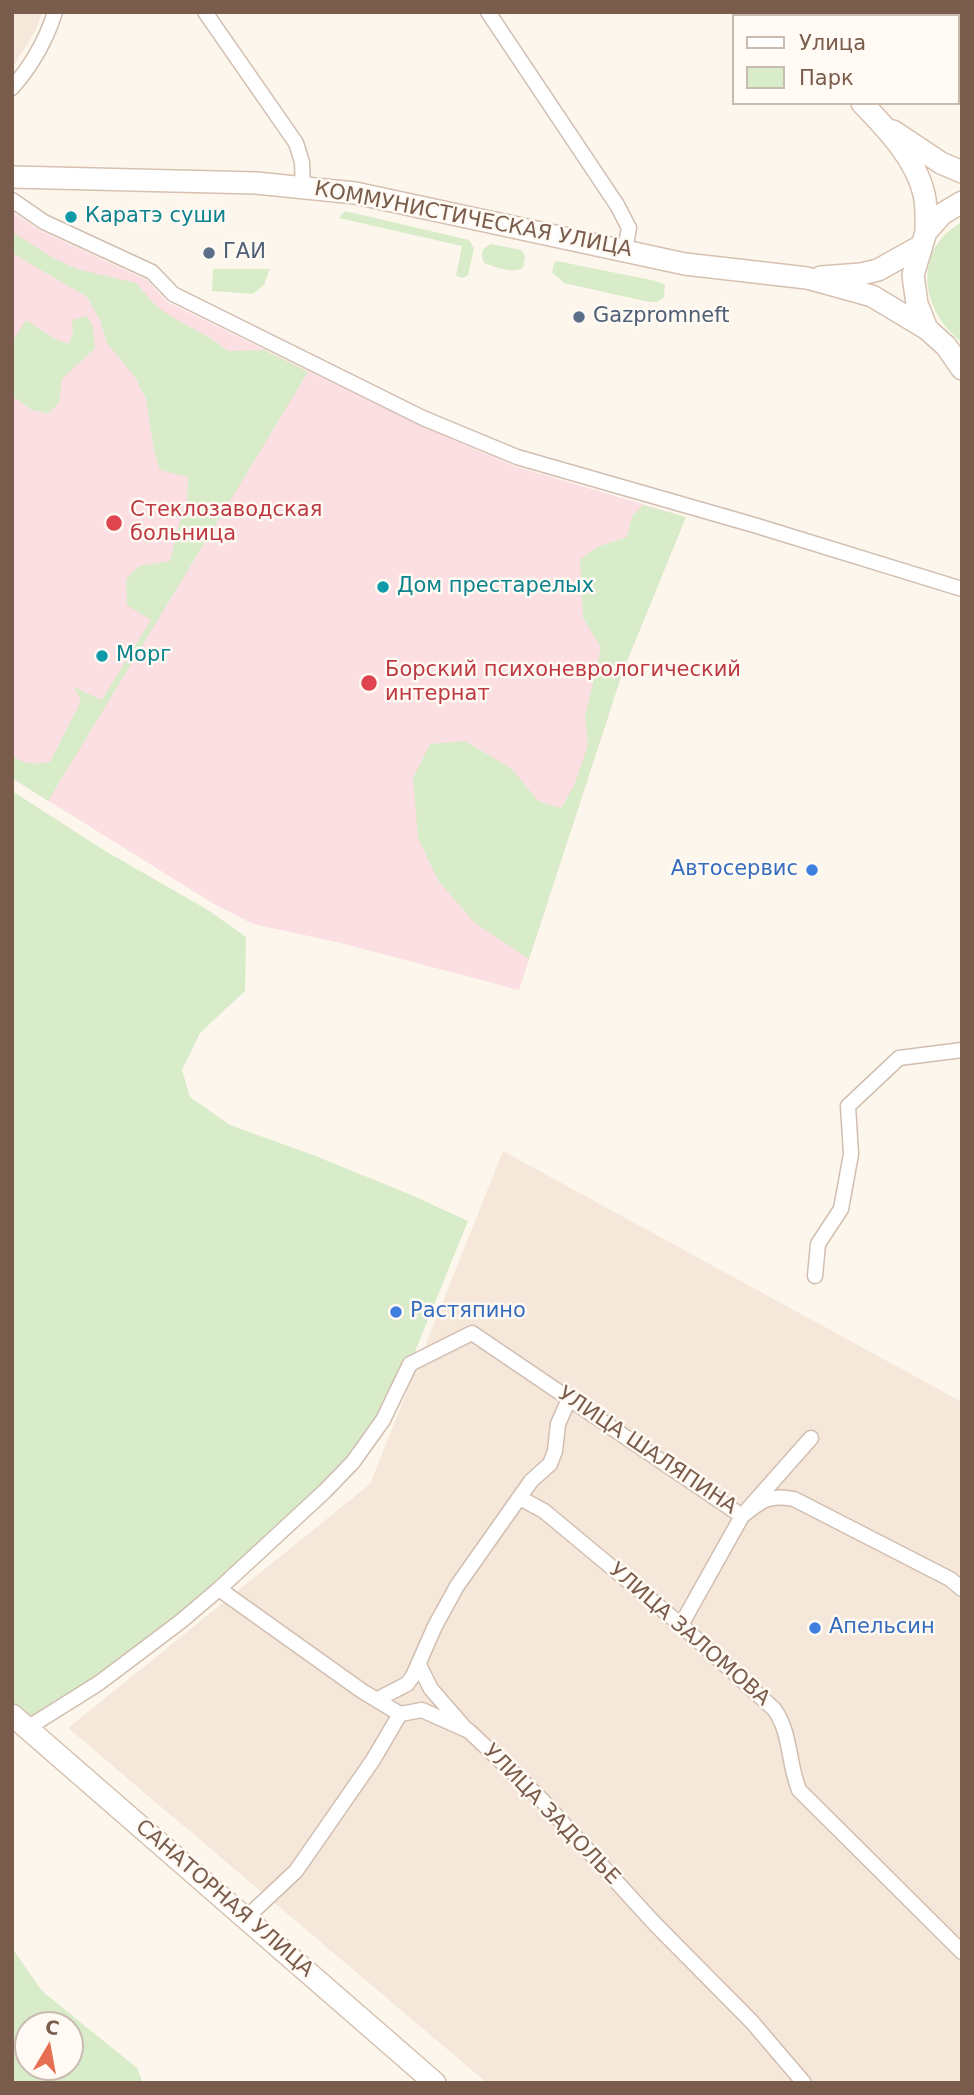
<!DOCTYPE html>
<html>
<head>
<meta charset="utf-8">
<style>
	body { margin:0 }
	#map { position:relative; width:974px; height:2095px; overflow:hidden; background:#fdf6ec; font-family:"DejaVu Sans",sans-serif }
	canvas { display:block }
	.frame { position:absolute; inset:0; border:14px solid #7a5c4d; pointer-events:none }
	.legend { position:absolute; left:732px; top:14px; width:228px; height:91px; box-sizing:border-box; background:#fffaf3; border:2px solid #cabbb1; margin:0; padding:9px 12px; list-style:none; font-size:21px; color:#7a5c4d }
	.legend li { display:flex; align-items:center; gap:14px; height:35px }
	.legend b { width:35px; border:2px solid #cabbb1 }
	.north { position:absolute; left:14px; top:2011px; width:70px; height:70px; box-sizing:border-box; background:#fffaf3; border:2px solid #cabbb1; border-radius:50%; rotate:10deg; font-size:19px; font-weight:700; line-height:28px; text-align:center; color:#7a5c4d }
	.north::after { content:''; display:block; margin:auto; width:24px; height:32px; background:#e76f51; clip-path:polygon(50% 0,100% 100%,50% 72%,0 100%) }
</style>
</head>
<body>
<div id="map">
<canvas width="974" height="2095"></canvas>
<div class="frame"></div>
<ul class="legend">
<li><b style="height:9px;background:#fff"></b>Улица</li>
<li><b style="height:19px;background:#d8ecc9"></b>Парк</li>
</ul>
<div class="north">С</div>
</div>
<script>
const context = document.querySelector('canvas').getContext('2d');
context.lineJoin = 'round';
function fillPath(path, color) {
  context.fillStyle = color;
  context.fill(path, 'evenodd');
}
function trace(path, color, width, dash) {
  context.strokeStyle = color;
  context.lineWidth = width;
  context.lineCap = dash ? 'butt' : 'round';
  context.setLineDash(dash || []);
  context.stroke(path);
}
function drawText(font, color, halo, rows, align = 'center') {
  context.font = font + ' "DejaVu Sans",sans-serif';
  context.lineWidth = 5;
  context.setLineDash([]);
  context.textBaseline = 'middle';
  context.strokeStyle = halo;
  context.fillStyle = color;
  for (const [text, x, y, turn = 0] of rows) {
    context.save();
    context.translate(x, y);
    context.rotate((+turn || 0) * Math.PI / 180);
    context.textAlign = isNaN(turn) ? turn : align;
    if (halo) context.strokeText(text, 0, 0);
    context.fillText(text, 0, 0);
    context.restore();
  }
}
fillPath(new Path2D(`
	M12,12h30l-6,18 -24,38z
	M503,1151l459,251v681h-475l-419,-355 302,-244z`), '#f5e8da');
fillPath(new Path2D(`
	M12,212l27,18 108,50 20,22 252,123 95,41 172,51 -63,154 -104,319 -178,-47 -88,-19 -39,-20 -202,-126z`), '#fbdfe3');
fillPath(new Path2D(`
	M345,211l124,29 5,8 -6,27 -5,3 -7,-2 6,-30 -123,-28z
	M962,222v120c-42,-31 -50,-93 0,-120z
	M12,232l43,27 22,10 59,14 19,22 15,11 42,23 16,12 36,-1 44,22 -260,429 -36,-23v-24c10,12 25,10 38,8l31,-61 -7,-14 28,13 49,-80 -24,-15 -1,-26 13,-13 31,-5 11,-43 6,-12 1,-29 -28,-7 -6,-19 -8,-52 -11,-22 -28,-34 -7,-23 -13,-23 -75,-44z
	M492,244l29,6 4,6 -2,12c-11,6 -28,-1 -39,-5 -4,-9 -2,-16 8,-19z
	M557,261l99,20 9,4 -1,13 -7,4h-8l-85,-19 -12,-11 2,-9z
	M213,269h57l-6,16 -11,9 -41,-3z
	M87,316l6,11 2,21 -33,31 -3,24 -11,11 -18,-5 -18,-13v-54l14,-22c14,8 27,20 43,24l4,-11 -1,-13z
	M643,505l43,12 -63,154 -94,288 -54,-36 -36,-41 -21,-44 -5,-60 17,-34 35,-3 47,28 26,32 23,7 13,-22 14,-41 -3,-28 16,-70 -18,-29 -3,-58 17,-13 30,-10 5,-21z
	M12,791l95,61 101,58 38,27 -1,54 -45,42 -18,37 8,27 40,28 83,30 96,39 59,27 -58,143 -42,78 -149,147 -190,138 -17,-12z
	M12,1948l30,43 95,77 6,15h-131zM28,2025h42v42h-42z`), '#d8ecc9');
const street = new Path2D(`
	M205,12l91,131 6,19 1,25
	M488,12l129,193 12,23 -4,22
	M12,88c20,-23 34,-47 43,-76
	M12,200l32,22 108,50 21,22 250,124 94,39 237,68 208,64
	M815,1276l3,-32 23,-35 10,-55 -3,-48 51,-48 63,-8
	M520,1498l24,13 137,114 93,84c17,23 14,54 25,81l163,162
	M219,1589l143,102 38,23 22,-4 47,21 71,67 115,126 97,98 52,61
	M681,1625l61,-109 69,-78
	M419,1665l12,24 34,39
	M378,1699l29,-15 6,-8 22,-50 22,-40 74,-105 19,-17 5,-13 3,-27 11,-25
	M29,1727l70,-44 81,-61 39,-33 106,-98 28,-29 30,-42 27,-56 62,-31 270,183c20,-16 27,-22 52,-17l156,80 12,10
	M247,1917l49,-46 77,-111 27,-46`);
const secondary = new Path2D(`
	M769,12l3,4
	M862,103c24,25 54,56 62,91 3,12 2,26 2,38
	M893,131l48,32 21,9
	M12,177l244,6 99,10 330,71 122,14 65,18 55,33
	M962,202l-20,12 -16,18 -13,43 4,29 10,25 19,17 16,23
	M821,277l40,-3 17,-4 43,-24
	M12,1715l423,368`);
trace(street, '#d1beb0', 17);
trace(secondary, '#d6c0b0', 24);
trace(street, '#fff', 14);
trace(secondary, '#fff', 21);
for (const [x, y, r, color] of [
	[71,217,7,"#0f9aa8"],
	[209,253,7,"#5c6f8a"],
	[579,317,7,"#5c6f8a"],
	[114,523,9,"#e0444e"],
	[383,587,7,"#0f9aa8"],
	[102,656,7,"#0f9aa8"],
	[369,683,9,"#e0444e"],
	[812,870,7,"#3f7fe0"],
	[396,1312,7,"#3f7fe0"],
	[815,1628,7,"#3f7fe0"]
]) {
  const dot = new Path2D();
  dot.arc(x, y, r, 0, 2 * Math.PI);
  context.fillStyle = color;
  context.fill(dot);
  trace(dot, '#fffaf3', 2.5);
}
drawText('21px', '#0d838f', '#fffaf3', [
	["Каратэ суши",85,217],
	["Дом престарелых",397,587],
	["Морг",116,656]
], 'left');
drawText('21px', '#7a5c4d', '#fffaf3', [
	["КОММУНИСТИЧЕСКАЯ УЛИЦА",473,220,11],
	["УЛИЦА ШАЛЯПИНА",647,1451,34],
	["УЛИЦА ЗАЛОМОВА",689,1635,41],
	["УЛИЦА ЗАДОЛЬЕ",551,1815,46],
	["САНАТОРНАЯ УЛИЦА",224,1899,41]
]);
drawText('21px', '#4e5e75', '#fffaf3', [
	["ГАИ",223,253],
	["Gazpromneft",593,317]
], 'left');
drawText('21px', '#be3a42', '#fffaf3', [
	["Стеклозаводская",130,511],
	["больница",130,535],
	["Борский психоневрологический",385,671],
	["интернат",385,695]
], 'left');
drawText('21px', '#366cbe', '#fffaf3', [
	["Автосервис",798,870,"right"],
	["Растяпино",410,1312],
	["Апельсин",829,1628]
], 'left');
</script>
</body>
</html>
